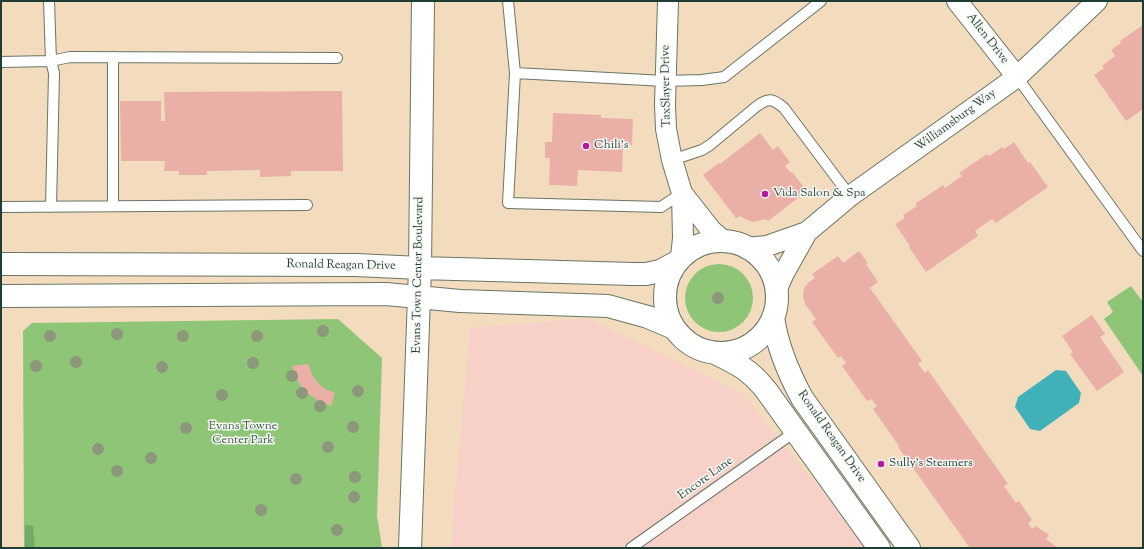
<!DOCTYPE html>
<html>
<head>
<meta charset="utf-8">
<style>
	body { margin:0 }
	#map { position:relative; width:1144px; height:549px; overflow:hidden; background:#f2dcbd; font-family:"Sorts Mill Goudy",serif }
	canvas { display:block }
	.frame { position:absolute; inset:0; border:2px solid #1f3d34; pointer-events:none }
</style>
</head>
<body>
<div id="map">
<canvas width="1144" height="549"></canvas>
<div class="frame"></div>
</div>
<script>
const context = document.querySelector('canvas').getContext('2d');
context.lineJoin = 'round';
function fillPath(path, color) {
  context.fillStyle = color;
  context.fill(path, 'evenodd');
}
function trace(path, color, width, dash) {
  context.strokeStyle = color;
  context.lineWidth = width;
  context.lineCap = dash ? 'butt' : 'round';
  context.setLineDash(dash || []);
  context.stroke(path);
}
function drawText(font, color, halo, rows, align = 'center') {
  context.font = font + ' "Sorts Mill Goudy",serif';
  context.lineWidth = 3;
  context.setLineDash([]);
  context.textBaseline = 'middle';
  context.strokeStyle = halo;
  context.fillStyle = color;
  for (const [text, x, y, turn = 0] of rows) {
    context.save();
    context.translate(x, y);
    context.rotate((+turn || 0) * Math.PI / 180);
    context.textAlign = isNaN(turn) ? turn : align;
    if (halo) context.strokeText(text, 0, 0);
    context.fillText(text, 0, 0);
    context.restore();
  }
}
fillPath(new Path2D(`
	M587,318l155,75 126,155h-416l1,-33 17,-187z`), '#f7d1c8');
fillPath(new Path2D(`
	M685 298a34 34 0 1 1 68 0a34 34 0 1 1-68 0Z
	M1131,286l12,16v74l-39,-57 9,-7 -6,-10z
	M338,319l44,39 -5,158 5,32h-358l-1,-217 9,-8z`), '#8fc577');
fillPath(new Path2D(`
	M25,525l8,1 2,22h-10z`), '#73aa68');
fillPath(new Path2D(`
	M1056,370l10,1 15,22 -2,10 -39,28 -10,-2 -15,-22 3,-10z`), '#41b1b9');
fillPath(new Path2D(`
	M1143,25v84l-17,12 -32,-46 10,-7 -2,-2 13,-10 -4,-6 10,-7 -1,-2z
	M342,91l1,80h-52v5l-31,1v-7l-53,1v4h-28v-4h-15l1,-10h-44l-1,-60h41v20h4l-1,-29z
	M553,113l48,2v3l32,1 -1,26h-9l-1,27 -44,-2 -1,16 -28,-1 1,-27h-5v-16h7z
	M760,133l13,17 5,-4 12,16 -5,4 6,7 1,-1 15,19 -39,30 -2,-2 -13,3 -8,-3 -5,-3 -4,2 -33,-43 16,-12 1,1z
	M1014,142l14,21 2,-1 18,25 -52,36 -4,-4 -17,12 3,5 -52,36 -17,-25 1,-1 -15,-22 10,-6 -2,-3 14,-9 -2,-2 28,-19 2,3 17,-12 -3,-3 28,-19 2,2 13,-9 2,2z
	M859,251l9,12 -2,1 12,18 -8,6 52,73 -4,3 7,9 3,-3 80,114 -4,2 12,17 3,-2 13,19 -4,3 4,6 4,-3 13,9 -3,4 12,9h-88l-72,-101 1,-1 -26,-37 4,-3 -6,-7 -4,2 -25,-35 4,-3 -5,-7 -3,2 -26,-36 4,-3 -11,-15 -2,-8 1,-7 4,-6 7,-5 -3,-4 26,-18 5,7z
	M1092,315l13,19 -5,3 24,35 -27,19 -27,-37 3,-2 -11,-16z
	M308,364l4,10 5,8 8,7 10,4 -4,13 -12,-5 -9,-6 -7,-6 -5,-8 -6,-15z`), '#eab0a7');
const service = new Path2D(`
	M508,1l7,72 -7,130 153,4 21,-14
	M1,62l50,-1 -2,-60
	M515,73l150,8 37,-1 22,-3 97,-76
	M1017,77l126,174
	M672,160l30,-10 8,-5 47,-39c12,-9 16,-7 27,2l66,88
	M113,206v-149
	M1,207l306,-2
	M51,207l3,-134 -3,-12 19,-4 267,1
	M631,548l165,-117`);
const minor = new Path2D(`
	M668,1l-3,104 1,24 6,31 10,33 1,45 -2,20
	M957,1l60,76
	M682,193l29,37 14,12
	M746,248l21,-2 40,-14 43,-36 167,-119 80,-76
	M776,291l8,-18 23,-41`);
const tertiary = new Path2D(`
	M665 297a56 56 0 1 1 112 0a56 56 0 1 1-112 0Z
	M1,264l355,1 64,3 213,6h13l14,-3 17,-9
	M1,296l385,-2 74,7 148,5 40,11 26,11
	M773,317c4,29 15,55 29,81l107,150
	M715,353c23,11 35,17 51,37l113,158
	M410,548l10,-280 3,-267`);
trace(service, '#697564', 12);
trace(minor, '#697564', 22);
trace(tertiary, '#697564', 24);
trace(service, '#fff', 10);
trace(minor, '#fff', 20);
trace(tertiary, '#fff', 22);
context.fillStyle = '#8d977b';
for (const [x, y] of [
	[718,298],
	[323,331],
	[117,334],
	[50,336],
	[183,336],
	[257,336],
	[76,362],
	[253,363],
	[36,366],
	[162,367],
	[292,376],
	[358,391],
	[302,393],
	[222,395],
	[320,406],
	[353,427],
	[186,428],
	[328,447],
	[98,449],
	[151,458],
	[117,471],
	[355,477],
	[296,479],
	[354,497],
	[261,510],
	[337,530]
]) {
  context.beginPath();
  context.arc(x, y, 6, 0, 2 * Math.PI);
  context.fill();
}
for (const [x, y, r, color] of [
	[586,146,4,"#b5179e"],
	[765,194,4,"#b5179e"],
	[881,464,4,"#b5179e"]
]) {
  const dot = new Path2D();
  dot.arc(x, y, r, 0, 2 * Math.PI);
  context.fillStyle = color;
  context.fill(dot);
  trace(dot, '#f6f6f2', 1.5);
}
drawText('12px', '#1f3d34', '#f6f6f2', [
	["Allen Drive",987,39,52],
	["TaxSlayer Drive",667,86,-91],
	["Williamsburg Way",956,121,-36],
	["Ronald Reagan Drive",341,266,1],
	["Evans Town Center Boulevard",419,275,-89],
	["Ronald Reagan Drive",831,437,55],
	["Encore Lane",706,479,-36]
]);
drawText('12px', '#1f3d34', '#f6f6f2', [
	["Chili's",594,146],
	["Vida Salon & Spa",773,194],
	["Sully's Steamers",889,464]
], 'left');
drawText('12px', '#3b5f45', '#f6f6f2', [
	["Evans Towne",243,427],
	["Center Park",243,441]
]);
</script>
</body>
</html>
